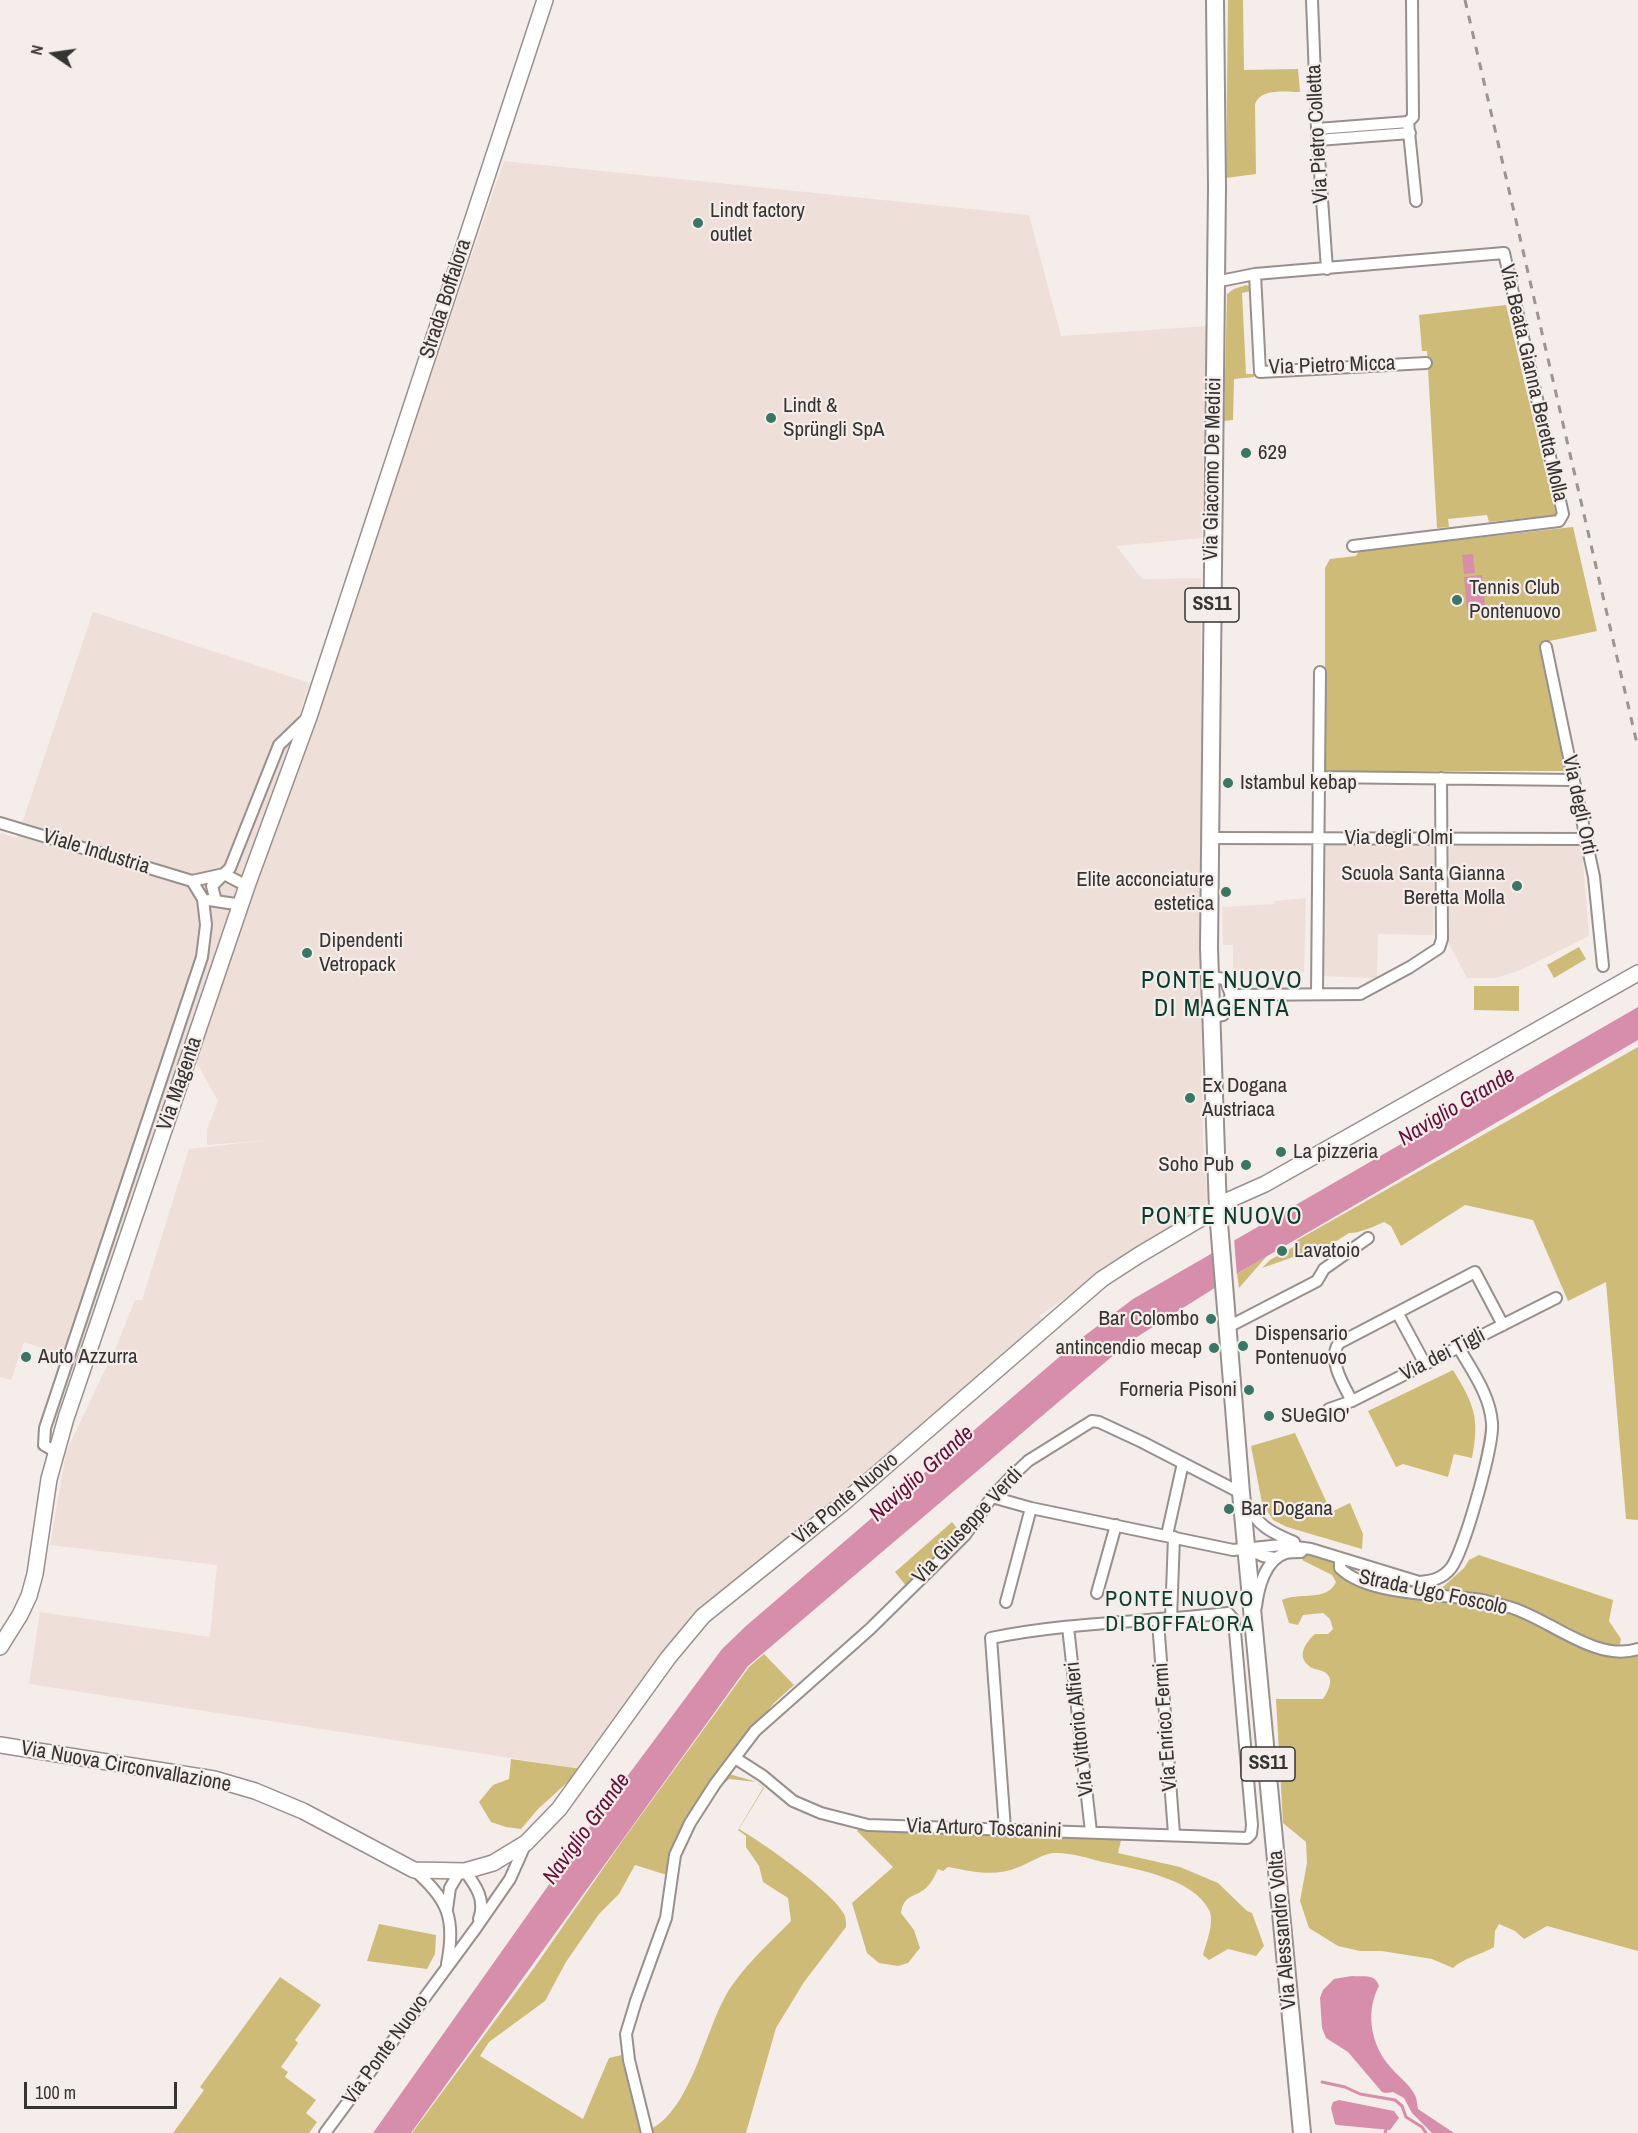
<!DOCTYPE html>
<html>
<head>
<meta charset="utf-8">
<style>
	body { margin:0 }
	#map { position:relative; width:1638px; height:2133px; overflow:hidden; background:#f5edea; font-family:"Archivo Narrow",sans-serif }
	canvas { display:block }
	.north { position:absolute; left:24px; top:24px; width:60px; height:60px; -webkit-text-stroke:4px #f5edea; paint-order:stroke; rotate:283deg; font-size:16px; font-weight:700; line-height:24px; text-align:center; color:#363432 }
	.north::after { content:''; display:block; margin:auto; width:21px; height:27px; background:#363432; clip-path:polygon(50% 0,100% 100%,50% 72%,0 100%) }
	.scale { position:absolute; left:24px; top:2082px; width:153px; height:27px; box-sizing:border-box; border:3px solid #363432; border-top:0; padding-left:8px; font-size:18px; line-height:21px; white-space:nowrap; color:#363432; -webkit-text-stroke:4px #f5edea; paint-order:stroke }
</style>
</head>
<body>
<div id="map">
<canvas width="1638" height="2133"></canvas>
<div class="north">N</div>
<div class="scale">100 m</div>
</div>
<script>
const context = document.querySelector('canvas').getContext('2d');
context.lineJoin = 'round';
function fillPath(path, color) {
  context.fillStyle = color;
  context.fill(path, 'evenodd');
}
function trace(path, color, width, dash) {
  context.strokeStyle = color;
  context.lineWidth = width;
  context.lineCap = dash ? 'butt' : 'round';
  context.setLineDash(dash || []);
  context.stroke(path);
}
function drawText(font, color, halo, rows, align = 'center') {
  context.font = font + ' "Archivo Narrow",sans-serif';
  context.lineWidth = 4.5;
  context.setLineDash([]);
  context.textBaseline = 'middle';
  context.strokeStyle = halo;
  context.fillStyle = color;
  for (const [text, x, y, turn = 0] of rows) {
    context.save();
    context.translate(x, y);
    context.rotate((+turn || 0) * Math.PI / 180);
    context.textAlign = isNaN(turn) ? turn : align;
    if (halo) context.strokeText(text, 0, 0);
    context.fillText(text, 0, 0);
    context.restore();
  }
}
fillPath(new Path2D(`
	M504,161l525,54 32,121 146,-10 -5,212 -86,8 26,33 59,-1v407l2,154 4,61 -2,7 -2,4 -104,64 -60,41 5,6 -59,53 -238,199 -165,195 -553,-85 11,-72 170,25 7,-72 -167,-20 16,-93 51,-107 18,-45h7l47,-151 80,-9 -62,5v-15l11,-29 -22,-40z
	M93,612l217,71 -232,678 -54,-19 -13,38 -11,-3v-544l17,5z
	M1322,845h112l-1,90 -55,-1 -1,44 -56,-2z
	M1577,845l5,3 7,88 -68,34 -25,8h-29l-18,-34v-98z
	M1306,898l-2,74 -71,-1v-26h-10l-1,-38 53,-3v-3z`), '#eedfd9');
fillPath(new Path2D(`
	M1228,0h15l1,70 54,-1 2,23c-15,0 -39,-4 -45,12l1,70 -30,4z
	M1246,285l4,2 1,4 -9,2 4,81h8v3l-20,2 -1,41 -9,1 3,-127 7,-5z
	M1506,305l50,210 -67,7 -2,-7 -39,4 1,8 -12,1 -10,-177h-5l-3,-36z
	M1573,527l24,104 -57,12 25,128h-240v-203l5,-9 26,-3 3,-5z
	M1579,947l7,12 -32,19 -7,-13z
	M1474,986h45v25l-45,-1z
	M1638,1047v473l-12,-1 -20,-237 -38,19 -35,-81 -68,-15 -64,41 -10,-20 -7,-4c-8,4 -28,12 -35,11l-22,14 -25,7 -40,14 8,-8 25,-14 -1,-4z
	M1267,1256l-28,32 -2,-14z
	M1453,1370c21,34 27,48 19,88l-18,-4 -6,23 -45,-13 -7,3 -28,-56z
	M1295,1433l36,79 19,-9 13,31 -1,15 -75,-22 -14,-7 -11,-17 -11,-57z
	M952,1522l8,10 -18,23 -35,32 -12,-15z
	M1305,1555c19,1 27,2 36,20l95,18 28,-25 5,-8 10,-5 134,45 -4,21 12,18 -4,18 21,-1v295l-91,-25 -23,13 -9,-8 -16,-7 -4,7 -1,16c-13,8 -31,11 -41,21l-21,-9 -50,-8h-22l-22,-5 -29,-18 -9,-27 7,-38 -1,-21 -23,-19 -7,-124h47c6,-9 13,-23 -1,-28 -5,-2 -10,-2 -13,-5 -13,-10 -3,-24 6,-32h13l5,-5 -3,-10 -7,-6 -20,2 -5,10 -9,-2 -7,-23c16,-8 45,2 54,-18l-4,-7 -30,-15z
	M764,1654l30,31 -21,19 -51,68 35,10 7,6 -25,41c24,14 93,62 105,85 2,4 2,8 2,13l-42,55 -28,46 -30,105h-334l122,-165 89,-128 126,-173zM729,1779l28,3 6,6 -25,42 8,6v11l13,19 4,16 25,16 3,23c-22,23 -50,47 -66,76 -21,38 -35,114 -76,133l-19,-79v-19l13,-43 18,-42 12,-35 7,-52 5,-18 30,-50zM635,1865l32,10 -4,41 -40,107 -1,32 -13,3 -26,61 -103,-63 9,-14 56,-41 21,-39 33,-48 20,-20z
	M511,1759l71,10 -44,40 -17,20 -15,-2 -15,-5 -12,-20 14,-17 16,-6z
	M859,1829l15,3 20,-1 228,5 -4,17 62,14 38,16 29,28 5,2 12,33 -8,10 -28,-7 -19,11 -6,-5c3,-12 12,-33 6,-45 -16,-32 -74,-41 -106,-48 -15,-4 -33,-10 -50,-9 -10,1 -24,10 -34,14 -24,10 -46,5 -71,0l-5,4 -5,-2c-3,6 -6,13 -11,18 -11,11 -23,6 -26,26l13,17 6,18 -12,15 -10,3 -19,-3 -12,-10 -15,-50 41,-36 -36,-36z
	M379,1924l57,11 -1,19 -8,15 -60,-8z
	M280,1977l41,28 -26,35 3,3 -17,24 7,5 -3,5 31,23 -10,13 11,9 -8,11h-136l31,-43 -4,-3z`), '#cebb78');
fillPath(new Path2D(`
	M1473,554l2,19 -11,1 -2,-19z
	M1482,575l3,32 -18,2 -3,-32z
	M1638,1007v33l-398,232 -111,70 -381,324 -337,467h-38l221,-312 128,-172 24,-23 333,-286 54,-41z
	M1352,1976c12,1 23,-3 27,10 -13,24 -9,55 8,77 8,11 22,20 28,32 2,5 2,9 3,14l36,24h-22l-20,-20 -8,-15 -11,-6 -7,1 -4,-1 -34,-40 -22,-14 -4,-10 -2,-30 3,-8 11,-11z
	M1339,2100l55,11 5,7 -9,12 -53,-5 -2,-1 -4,-16 2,-6z`), '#d68eaa');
fillPath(new Path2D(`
	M1234,1238l3,39 -4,3 -3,-40z`), '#f5edea');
trace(new Path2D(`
	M1322,2082l23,5 15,7 35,6 7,6 4,11 16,10 4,6
	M1385,2133l1,-3`), '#d68eaa', 3);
const street = new Path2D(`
	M1312,0l5,129 10,140
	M1412,0l1,117 -5,5 8,79
	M1317,129l91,-7
	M1318,140l92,-7
	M1255,274l5,98 166,-9
	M1215,282l40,-8 249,-21 59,261 -4,7 -206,25
	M1546,647l48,230 9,89
	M1318,777l256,3
	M0,823l192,58 32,-7 23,12
	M1211,838l376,1
	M209,900l33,5
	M216,901l-4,-15 18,-18 49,-123 27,-26
	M1211,977l14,2 6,16 -8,20 -12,2
	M1317,993l3,-321
	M1231,995l129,-1 50,-27 29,-19 3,-9 -1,-161
	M1398,1314l27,50
	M1228,1327l89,-46 7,-12 44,-31
	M1352,1401c-8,-15 -25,-42 -13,-58l136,-71 28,53
	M1329,1409l23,-8 204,-103
	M56,1452l-12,-7 1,-17 157,-471 4,-32 -3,-26 -11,-18
	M992,1497l39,11 202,42 49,-5 29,4 108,33c13,-1 23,-3 32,-14 13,-17 43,-123 41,-145 -2,-28 -20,-52 -33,-75
	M1245,1502c13,24 25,30 49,40
	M1167,1535l16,-72
	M1247,1549l16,7 12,2
	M1340,1558v10c28,28 104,26 142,32 9,2 18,5 27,7 40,11 86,56 129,42
	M1097,1593l19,-68
	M1006,1602l25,-94
	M1256,1607c2,-18 9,-48 30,-54 4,-1 10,-1 15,-1
	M1171,1619l3,-82
	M1158,1621l16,213
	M1068,1627l23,205
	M735,1758l28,18 30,25 28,12 47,12 379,13 4,-4 1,-9 -18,-205 -6,-7c-79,9 -160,9 -237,25l14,191
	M414,1870c34,29 42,49 33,94
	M465,1871c11,15 21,29 14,48
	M447,1909l3,-21 10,-17
	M325,2133l151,-205 34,-49 16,-36
	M647,2133l-18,-73 -3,-26 10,-33 30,-83 9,-63 15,-32 25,-39 40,-53 115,-102 64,-63 31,-31 27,-38 16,-17 20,-19 64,-40 7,1 43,20 99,51`);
const secondary = new Path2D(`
	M0,1647l20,-32 9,-19 6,-22 14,-95 17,-61 181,-532 62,-169 236,-717
	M0,1745l214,34 41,12 48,20 111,59 51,1 28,-8 33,-20 33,-34 109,-151 35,-42 138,-111 261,-226 37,-24 66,-39 13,-5 11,-11 36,-16 373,-211`);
const primary = new Path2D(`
	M1215,0l2,187 -8,761 9,263 23,282 61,640`);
trace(street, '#97908d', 14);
trace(secondary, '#97908d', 18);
trace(primary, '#97908d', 20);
trace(street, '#fff', 10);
trace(secondary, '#fff', 15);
trace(primary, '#fff', 16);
trace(new Path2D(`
	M1465,0l173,748`), '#9a9492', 3, [8, 8]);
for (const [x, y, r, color] of [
	[698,223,6,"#397663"],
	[771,418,6,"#397663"],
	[1246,453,6,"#397663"],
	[1457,600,6,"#397663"],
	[1228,783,6,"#397663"],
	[1517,886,6,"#397663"],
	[1226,892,6,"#397663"],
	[307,953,6,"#397663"],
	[1190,1098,6,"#397663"],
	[1281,1152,6,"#397663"],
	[1246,1165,6,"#397663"],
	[1282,1251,6,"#397663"],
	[1211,1319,6,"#397663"],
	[1243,1346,6,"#397663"],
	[1214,1348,6,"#397663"],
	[26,1357,6,"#397663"],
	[1249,1390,6,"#397663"],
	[1269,1416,6,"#397663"],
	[1229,1509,6,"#397663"]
]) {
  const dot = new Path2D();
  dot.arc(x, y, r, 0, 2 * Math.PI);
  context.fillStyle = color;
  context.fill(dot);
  trace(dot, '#f5edea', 2);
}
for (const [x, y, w] of [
	[1212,605,54],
	[1268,1764,54]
]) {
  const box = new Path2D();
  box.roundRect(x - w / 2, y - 17, w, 34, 4.5);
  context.fillStyle = '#f5edea';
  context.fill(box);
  trace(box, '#363432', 1.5);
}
drawText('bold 20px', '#363432', null, [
	["SS11",1212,605],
	["SS11",1268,1764]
]);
drawText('21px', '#363432', '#f5edea', [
	["Via Pietro Colletta",1318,134,-93],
	["Strada Boffalora",446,299,-72],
	["Via Pietro Micca",1332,366,-2],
	["Via Beata Gianna Beretta Molla",1533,383,77],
	["Via Giacomo De Medici",1213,469,-89],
	["Via degli Orti",1579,805,78],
	["Via degli Olmi",1399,838],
	["Viale Industria",96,852,17],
	["Via Magenta",180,1084,-71],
	["Via dei Tigli",1443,1355,-27],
	["Via Ponte Nuovo",846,1499,-40],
	["Via Giuseppe Verdi",968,1526,-47],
	["Strada Ugo Foscolo",1433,1593,12],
	["Via Enrico Fermi",1166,1727,-94],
	["Via Vittorio Alfieri",1080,1729,-96],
	["Via Nuova Circonvallazione",126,1767,10],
	["Via Arturo Toscanini",984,1829,2],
	["Via Alessandro Volta",1283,1930,-95],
	["Via Ponte Nuovo",386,2050,-54]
]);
drawText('21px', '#363432', '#f5edea', [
	["Lindt factory",710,211],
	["outlet",710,235],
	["Lindt &",783,406],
	["Sprüngli SpA",783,430],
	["629",1258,453],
	["Tennis Club",1469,588],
	["Pontenuovo",1469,612],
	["Istambul kebap",1240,783],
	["Scuola Santa Gianna",1505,874,"right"],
	["Beretta Molla",1505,898,"right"],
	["Elite acconciature",1214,880,"right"],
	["estetica",1214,904,"right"],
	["Dipendenti",319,941],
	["Vetropack",319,965],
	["Ex Dogana",1202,1086],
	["Austriaca",1202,1110],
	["La pizzeria",1293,1152],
	["Soho Pub",1234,1165,"right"],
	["Lavatoio",1294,1251],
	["Bar Colombo",1199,1319,"right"],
	["Dispensario",1255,1334],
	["Pontenuovo",1255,1358],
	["antincendio mecap",1202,1348,"right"],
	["Auto Azzurra",38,1357],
	["Forneria Pisoni",1237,1390,"right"],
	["SUeGIO'",1281,1416],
	["Bar Dogana",1241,1509]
], 'left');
drawText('italic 22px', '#640d3b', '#f5edea', [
	["Naviglio Grande",1457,1107,-31],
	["Naviglio Grande",922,1474,-42],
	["Naviglio Grande",587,1829,-54]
]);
context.letterSpacing = '1.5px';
drawText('22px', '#053c2e', '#f5edea', [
	["PONTE NUOVO",1180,1600],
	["DI BOFFALORA",1180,1625]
]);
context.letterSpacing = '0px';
context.letterSpacing = '1.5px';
drawText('24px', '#053c2e', '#f5edea', [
	["PONTE NUOVO",1222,982],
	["DI MAGENTA",1222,1010],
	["PONTE NUOVO",1222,1218]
]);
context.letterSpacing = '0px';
</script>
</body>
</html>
